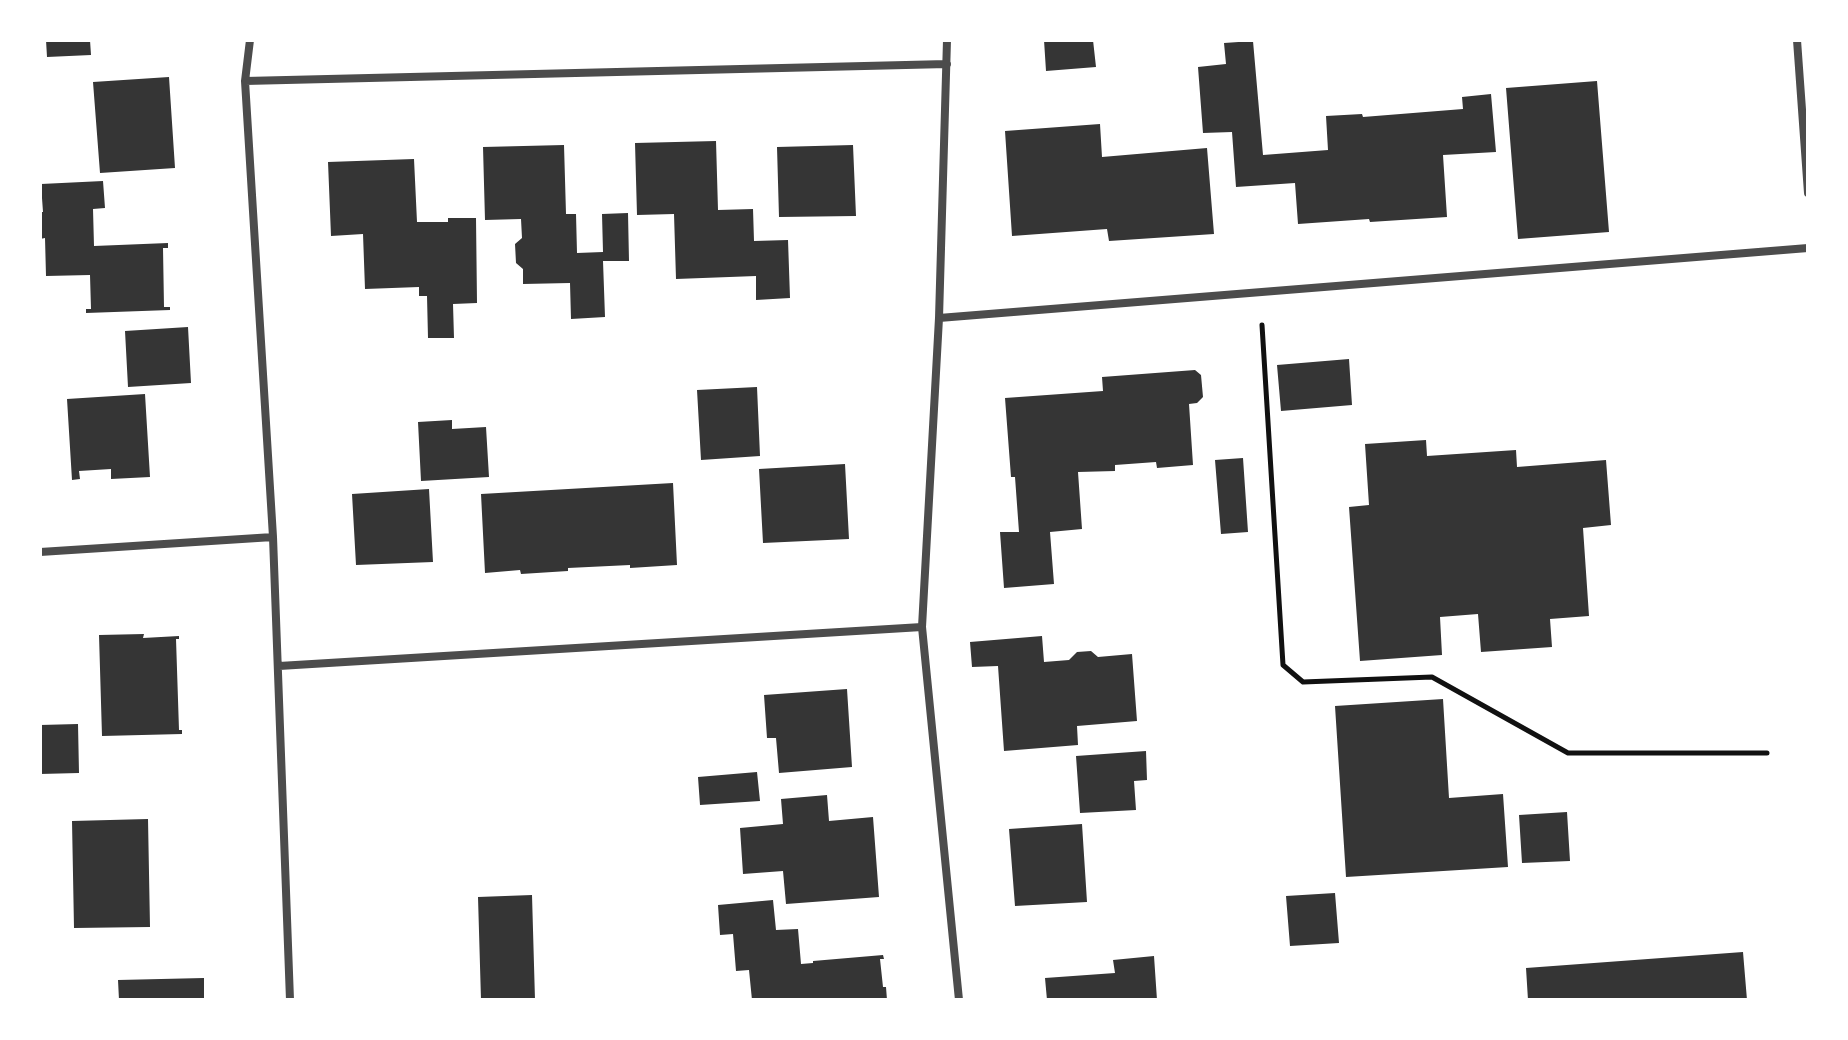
<!DOCTYPE html>
<html>
<head>
<meta charset="utf-8">
<style>
	body { margin:0 }
	#map { position:relative; width:1848px; height:1040px; overflow:hidden; background:#fff; font-family:"Playfair Display",serif }
	canvas { display:block }
	.frame { position:absolute; inset:0; border:42px solid #fff; pointer-events:none }
</style>
</head>
<body>
<div id="map">
<canvas width="1848" height="1040"></canvas>
<div class="frame"></div>
</div>
<script>
const context = document.querySelector('canvas').getContext('2d');
context.lineJoin = 'round';
function fillPath(path, color) {
  context.fillStyle = color;
  context.fill(path, 'evenodd');
}
function trace(path, color, width, dash) {
  context.strokeStyle = color;
  context.lineWidth = width;
  context.lineCap = dash ? 'butt' : 'round';
  context.setLineDash(dash || []);
  context.stroke(path);
}
fillPath(new Path2D(`
	M46,40h44l1,15 -44,2z
	M1044,40h49l3,27 -50,4z
	M1253,41l10,114 65,-5 -2,-34 36,-2 1,3 100,-8 -1,-12 29,-3 5,58 -53,3 4,62 -77,5 -1,-3 -71,5 -3,-41 -59,4 -4,-55 -29,1 -5,-66 28,-3 -2,-21z
	M169,77l6,91 -75,5 -7,-91z
	M1597,81l12,151 -91,7 -12,-151z
	M1100,124l2,33 105,-9 7,86 -105,7 -2,-12 -95,7 -7,-105z
	M716,141l2,69 35,-1 1,32 34,-1 2,58 -34,2v-24l-80,3 -2,-65 -37,1 -2,-72z
	M564,145l2,69h10l1,39 26,-1 -1,-38 26,-1 1,48h-26l2,56 -34,2 -1,-36 -47,1v-15l-7,-6 -1,-19 7,-6 -1,-19 -36,1 -2,-73z
	M853,145l3,71 -77,1 -2,-70z
	M414,159l3,63h31v-4h28l1,85 -24,1 1,34h-26l-1,-42h-8v-9l-54,2 -2,-55 -32,2 -3,-74z
	M103,181l2,27 -12,1 1,37 74,-3v5h-5l1,59h6v3l-84,3v-4h5l-1,-34 -44,1 -1,-38 -5,1v-27h3l-2,-28z
	M188,327l3,56 -63,4 -3,-56z
	M1349,359l3,46 -71,6 -4,-46z
	M1195,370l6,5 2,22 -6,6 -8,1 4,61 -36,3 -1,-6 -41,3v6l-37,1 4,57 -32,3 4,52 -50,4 -4,-56h19l-4,-55h-4l-6,-79 98,-7 -1,-14z
	M757,387l3,69 -59,4 -4,-70z
	M145,394l5,83 -39,2v-10l-32,2 1,8 -8,1 -5,-81z
	M452,420v9l34,-2 3,50 -68,4 -3,-59z
	M1426,440l1,16 89,-6 1,17 89,-7 5,65 -28,3 6,88 -39,3 2,28 -71,5 -3,-38 -38,3 2,38 -82,6 -11,-154 20,-2 -4,-61z
	M1243,458l5,74 -27,2 -6,-74z
	M845,464l4,75 -86,4 -4,-74z
	M673,483l4,82 -47,3v-3l-62,3v3l-47,3 -1,-4 -35,3 -4,-79z
	M429,489l4,73 -77,3 -4,-71z
	M144,634l-1,4 36,-2v3h-3l3,91h3v4l-80,2 -3,-101z
	M1042,636l2,26 25,-2 8,-8 14,-1 7,6 34,-3 5,67 -60,5 1,19 -74,6 -6,-85 -26,1 -2,-25z
	M847,689l5,78 -73,6 -3,-35h-9l-3,-43z
	M1443,699l6,99 54,-4 5,73 -162,10 -11,-171z
	M78,724l1,49 -39,1v-49z
	M1146,751l1,29 -13,1 2,29 -56,3 -4,-57z
	M757,772l3,29 -60,4 -2,-28z
	M827,795l2,26 44,-4 6,80 -93,7 -3,-33 -40,3 -3,-46 43,-4 -2,-25z
	M1567,812l3,49 -48,2 -3,-48z
	M148,819l2,108 -76,1 -2,-107z
	M1082,824l5,78 -72,4 -6,-77z
	M1335,893l4,50 -49,3 -4,-50z
	M532,895l3,105h-54l-3,-103z
	M773,900l3,30 22,-1 3,35 12,-1v-2l70,-6 1,4h-4l3,28h3l1,13h-135l-3,-30 -13,1 -3,-37 -13,1 -2,-30z
	M1743,952l4,48h-219l-2,-32z
	M1154,956l3,44h-110l-2,-22 70,-5 -2,-13z
	M204,978v22h-85l-1,-20z`), '#353535');
trace(new Path2D(`
	M1262,325l21,340 20,17 129,-5 136,76h199`), '#111', 5);
trace(new Path2D(`
	M250,40l-5,41 28,456 17,463
	M947,40l-8,278 -17,309 37,373
	M1797,40l11,153
	M245,81l702,-17
	M939,318l869,-70
	M40,552l233,-15
	M279,666l643,-39`), '#4c4c4c', 8);
</script>
</body>
</html>
